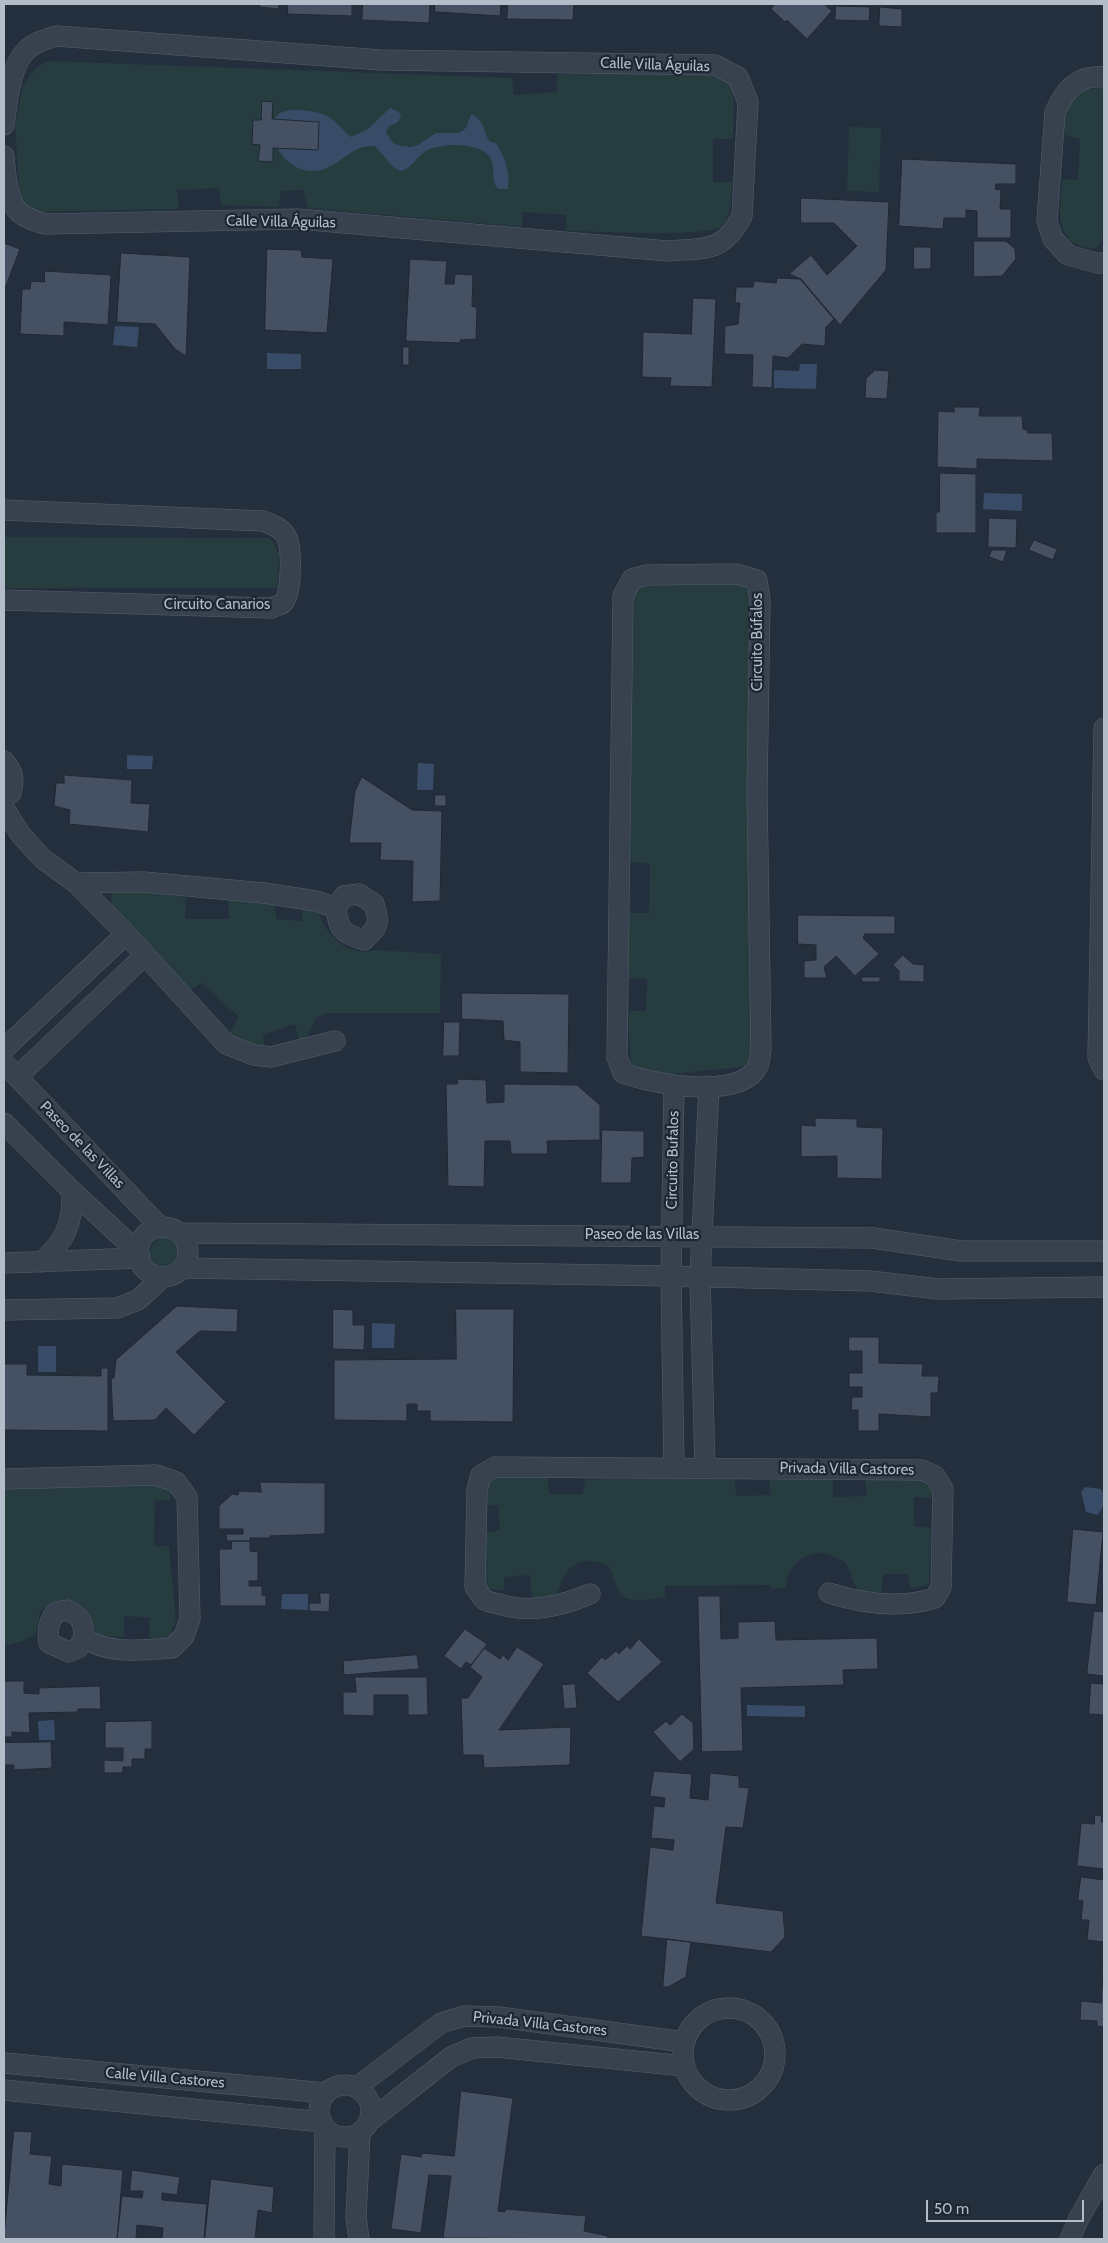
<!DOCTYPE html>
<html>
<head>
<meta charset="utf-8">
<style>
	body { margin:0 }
	#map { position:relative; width:1108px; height:2243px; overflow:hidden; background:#242f3e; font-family:Cabin,sans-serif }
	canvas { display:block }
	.frame { position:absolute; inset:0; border:5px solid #b4bcc9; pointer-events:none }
	.scale { position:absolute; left:926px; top:2200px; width:158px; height:22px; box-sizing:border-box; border:2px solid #b4bcc9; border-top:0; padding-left:6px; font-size:15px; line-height:18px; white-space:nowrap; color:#b4bcc9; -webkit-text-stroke:4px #1d2633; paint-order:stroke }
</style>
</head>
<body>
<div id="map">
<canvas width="1108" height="2243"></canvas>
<div class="frame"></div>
<div class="scale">50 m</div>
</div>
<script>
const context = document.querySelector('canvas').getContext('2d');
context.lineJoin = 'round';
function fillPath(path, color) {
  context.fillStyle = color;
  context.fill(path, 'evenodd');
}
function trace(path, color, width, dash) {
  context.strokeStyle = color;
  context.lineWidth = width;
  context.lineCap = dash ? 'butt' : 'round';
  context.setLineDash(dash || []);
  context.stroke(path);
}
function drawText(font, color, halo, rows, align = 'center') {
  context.font = font + ' Cabin,sans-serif';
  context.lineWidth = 4.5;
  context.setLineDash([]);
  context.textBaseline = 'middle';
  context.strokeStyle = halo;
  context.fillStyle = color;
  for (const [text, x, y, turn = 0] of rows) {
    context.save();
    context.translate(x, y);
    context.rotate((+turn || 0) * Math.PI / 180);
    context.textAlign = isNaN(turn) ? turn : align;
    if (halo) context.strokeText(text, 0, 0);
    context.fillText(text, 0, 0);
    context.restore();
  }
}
fillPath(new Path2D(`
	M48,61l464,17 2,17 43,-3v-18c24,0 162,-6 172,8 8,11 4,43 4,57h-20v43h19c-1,13 0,34 -10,44 -11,12 -133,5 -156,5v-16l-43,-3 -1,15 -214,-19 -5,-18 -22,1 -2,16 -58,-2 -2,-17 -42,2 2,19 -142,3 -10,-4 -7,-8 -5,-75 8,-40 13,-17z
	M1104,88v147c-4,9 -6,15 -16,13 -36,-7 -27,-41 -26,-69l16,1 2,-41 -17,-5 3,-33 14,-12z
	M849,127l32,1 -2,64 -32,-1z
	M4,537l266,1 9,15 -1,35h-274z
	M665,582l79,3 7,3v478l-89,9 -31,-9 -3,-55h18l1,-32 -18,-1v-65h20l1,-49 -20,-2 3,-266 8,-12z
	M118,888l68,9 -1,22h44l-1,-19 47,4 1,15 26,2v-13l15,-1c6,26 30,51 57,43l67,4 -1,59h-113l-11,5 -10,21h-7l-4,-15 -33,11 4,15 -38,-16 11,-17 -38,-34 -14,9 -77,-83 2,-15z
	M150 1253a15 15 0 1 1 30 0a15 15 0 1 1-30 0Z
	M492,1476l56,1 1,17h34l2,-15h150l1,17 35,-1 -2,-15h64v17l34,-1 -2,-16h60l8,7 1,7 -4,4 -16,-1v29l17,2 -2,55 -4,3 -15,2 -2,-14h-25l-2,20 -6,2 -18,-6 -11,-27c-6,-3 -12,-7 -19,-9 -21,-6 -41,13 -41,34l-15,1 -1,-4 -105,1v11c-10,1 -26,5 -36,2 -16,-4 -11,-24 -23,-34 -5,-3 -13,-4 -19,-4 -21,2 -27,21 -31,39l-24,1 -2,-26 -26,2v14l-19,-3 -1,-55 16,-3 -2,-25 -15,1 2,-25z
	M154,1481l17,9 -1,11 -15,-1 -1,46h15l7,74 -6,15 -8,4 -13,-1 1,-20 -26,-2v21l-27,-1c-5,-20 -9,-29 -29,-37l-15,4 -13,9 -4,22 -13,7 -19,5v-160z`), '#263c3f');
fillPath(new Path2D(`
	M390,108l9,4 2,5 -3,5 -10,5 -2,5 7,11 8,3 10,1 7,-2 18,-12h23l7,-5 5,-14c13,4 12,18 19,28l6,1c9,15 14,28 12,46h-10c-9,-10 0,-26 -11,-35 -14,-12 -48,-11 -63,-2 -8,6 -13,17 -23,19l-8,-4 -18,-21c-26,-2 -36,24 -62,25 -38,1 -62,-66 -14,-61 9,1 18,1 26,5 11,5 17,15 26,22l17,-8z
	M115,326l24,1 -2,20 -24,-2z
	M267,353l34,1v15h-34z
	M800,364h17l-1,25 -42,-1v-18l25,1z
	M984,493l38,1v17l-39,-2z
	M127,755l26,1 -1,13h-25z
	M418,763l16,1 -1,26h-16z
	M372,1323l23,1 -1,24h-22z
	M38,1346h18v26h-18z
	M1085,1487l16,2c6,10 3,17 -3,26l-12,-3 -5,-20z
	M282,1594h26v16l-27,-1z
	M747,1705l58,1v11l-58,-1z
	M54,1720l1,20h-16l-1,-19z`), '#394c67');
const building = new Path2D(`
	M260,4h19v5l-19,-2z
	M288,4h64v12l-64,-2z
	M363,4h67l-1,19 -67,-3z
	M435,4h66l-1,12 -65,-4z
	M508,4h66l-1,16 -66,-1z
	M775,4h49l8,7 -25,28 -20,-19 -2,2 -14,-13z
	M836,6l34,1 -1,14 -34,-1z
	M880,7l22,2v18l-23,-1z
	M262,101l11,1 -1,17 47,3 -1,28 -45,-2v14l-15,-1 2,-16 -8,-1 1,-24h8z
	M902,159l114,5v20h-20l-1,5 6,1 -1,19h11v29h-34v-27l-11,-1v8h-22l-1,11 -44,-3z
	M801,198l88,4 -3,68 -46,55 -39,-46 -12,-5 22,-19 16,20 30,-29 -23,-23h-33z
	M974,241h32l9,8 1,10 -14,17 -28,1z
	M4,243l16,6 -16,42z
	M914,247h17v22h-17z
	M267,249l34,1 1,7 31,2 -6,74 -62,-3z
	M121,253l69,4 -4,99 -11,-7 -20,-25 -38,-2z
	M410,259l37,2 -2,23h9l1,-10 18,1 -1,31 5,2 -1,31 -16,1v3l-54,-2z
	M45,271l66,4 -3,50 -44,-3v14l-44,-2 2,-45h8l1,-8 13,1z
	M777,278l23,1 34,40 -8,8 -1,19 -23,-2 -14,14 -15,-2 -1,32 -20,-1 1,-32 -29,-1 1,-28 13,-2 2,-21h-5l1,-16h17l1,-6 22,2z
	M693,298l23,1 -4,88 -42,-1 1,-8 -29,-1 1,-45 48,2z
	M403,347h6v18h-6z
	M875,370l14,1 -2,28 -22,-1 1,-19z
	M954,407h26l-1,9h43l1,13 4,1 1,3h24l1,28 -76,-2v10l-40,-2 1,-56 16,1z
	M940,473l36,1v59h-40v-21h3z
	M989,518l28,1 -1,29 -28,-1z
	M1034,540l23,9 -4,11 -24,-10z
	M992,550h15l-4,12 -14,-5z
	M64,775l68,5 -1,23 19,1 -2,28 -79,-8 1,-14 -16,-4 2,-23h8z
	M362,777l50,33 30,1 -2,90 -28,1 1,-41 -33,-1 1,-17h-32l6,-52z
	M435,795h11v11h-11z
	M798,915l97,1v18h-30l-2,4 16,16 -24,22 -19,-20 -12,11 3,11h-23v-17l12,-1v-15l-18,-1z
	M903,955l10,9 11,1v17l-25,-1v-10l-6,-6z
	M862,977h18v5h-18z
	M462,993l107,1 -1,79 -48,-1v-30l-16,-2 -1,-19 -41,-2z
	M444,1022h16l-1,34h-16z
	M458,1079l28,1 1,23 17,-1v-18l73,1 23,20v35l-53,1 1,13h-37l-1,-13h-25l-1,46 -36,-1 -2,-102h11z
	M815,1118l42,1v8l26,1 -1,51 -45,-1v-22l-36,1v-32l14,1z
	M602,1130l42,1v26l-12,1 -1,25h-30z
	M177,1306l61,3 -1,23 -37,-1 -24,21 50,50 -32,33 -28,-27 -11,12 -42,1 -2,-43h3l2,-18z
	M333,1309l20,1v15h12l-1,25 -31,-1z
	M456,1309h58l-1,113 -83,-1v-10h-13v-7h-10v17l-73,-1v-60l122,-1z
	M849,1337h30v26l44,1 -1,12h17l-1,17h-7v24l-52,-3v17h-21v-21h-7l1,-13h10v-10h-13v-14h13v-22h-13z
	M4,1364h23v11l74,1v-8h7v63l-104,-1z
	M260,1482l65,1v51l-55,2v2h-20v3h-23l-1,-7h17v-5h-24v-23l13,-12 6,1 1,-4 22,1z
	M1073,1529l30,3 -7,73 -29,-3z
	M232,1541h18v10l8,1v29h-9v5h13v9l4,1v10h-46l-1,-57h12z
	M320,1593h10l-1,19 -20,-1v-8h11z
	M698,1596h22l1,43 17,-1v-16l37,-1 1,19 101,-2 1,31 -35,1 1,15 -103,3 2,63 -41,1z
	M1094,1611l10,1v64l-17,-2z
	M465,1629l22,15 -16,21 -5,-3 -5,7 -17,-13z
	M639,1639l23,23 -44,40 -31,-29 15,-16 3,3 11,-9 3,3 8,-8 3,3z
	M517,1647l27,17 -45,66 72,-3 -1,38 -86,3 -1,-13h-20l-2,-57h7l14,-21 -12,-10 14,-19 16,11 3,-4 5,5z
	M417,1655l2,14 -75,6 -1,-14z
	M355,1677h72l1,38h-20v-20h-34v21l-31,-1v-23h13z
	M4,1681h20v12l15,1v-6l61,-2 1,23h-23v3l-49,1 1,20 -18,-1v5h-8z
	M1091,1683l13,1v31l-15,-1z
	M575,1684l2,24 -13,1 -2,-24z
	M682,1714l11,9 1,26 -14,13 -27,-30 13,-11 4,4z
	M152,1721v28h-7v10h-13v8h-9v6h-19v-13l19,1v-13h-18v-26z
	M51,1742l1,26 -38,2v-5h-10v-22z
	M654,1771l38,3 -2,24 18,2 2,-27 29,3v11l10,1 -6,40 -17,-1 -10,76 67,8 2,26 -14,15 -130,-16 9,-89 23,3 1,-10 -23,-2 3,-32 10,1 1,-9 -15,-2z
	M1095,1815l7,1 -1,6h3v47l-27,-3 4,-43 13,1z
	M1081,1877l23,3v62l-17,-2 2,-20h-8l2,-19 -5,-1z
	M667,1939l24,3 -5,35 -18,10h-5z
	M1104,1950v77l-7,-1v-5l-17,-1 1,-19 20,2z
	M461,2091l52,7 -15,113 7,1 1,-3 80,7 -2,15 24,5 -1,3 -164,-1 8,-62 -22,-1 -8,58 -30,-4 10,-75 20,3 1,-4 32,3z
	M14,2131l18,1 -2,22 22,2 -3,28 12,2 1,-22 61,6 -6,69h-113z
	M132,2170l48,7 -3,18 -15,-2v7l45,4 -3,35h-42l1,-11 -26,-3 -1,14h-19l5,-43 20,2 1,-7h-13z
	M211,2179l63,8 -2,26 -14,-3 -3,29h-50z`);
fillPath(building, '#455162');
trace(building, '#1f2835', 1);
const street = new Path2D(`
	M1104,77c-26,-3 -39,13 -49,35l-8,109 6,18 15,16 29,8h7
	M4,125c3,-21 6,-61 24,-76 7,-7 19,-10 28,-13l325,24 334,5 23,12 10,25 -6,114c-19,37 -37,32 -74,35l-370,-32 -253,5c-10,-3 -21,-6 -28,-14 -9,-11 -12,-40 -13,-54
	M4,510l259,11c9,4 20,7 24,17 5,12 5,56 -4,65 -2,2 -8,3 -11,5l-268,-8
	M737,574l20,6 3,20 -3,192 4,258c-1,5 -1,11 -3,16 -17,35 -106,18 -135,7l-6,-16 6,-461 9,-17 15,-4z
	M1104,728l-6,329 6,13
	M4,761c9,11 11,18 7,32l-7,5
	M4,808l17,27 22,24 33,24 50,51 100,110 28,11 17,2 64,-16
	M76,883l68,-1 120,11 52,8 20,7c2,22 7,26 28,32 15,-13 16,-17 10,-36l-15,-10 -15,2 -8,12
	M4,1049l122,-115
	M4,1063l157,165
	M17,1077l127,-121
	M4,1123l68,68 67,62
	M138 1252a25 25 0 1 1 50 0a25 25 0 1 1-50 0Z
	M179,1233l694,5 88,13h143
	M42,1262c24,-22 31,-39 30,-71
	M4,1263l136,-5
	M183,1268l488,8 199,5 68,8 166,-2
	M4,1310l113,-2 21,-8 25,-23
	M674,1468l-3,-192 3,-191
	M705,1468l-5,-191 9,-191
	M4,1479l152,-4 20,7 11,15 3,122 -6,17 -12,12c-30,2 -62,7 -88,-10 0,-15 -2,-20 -16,-28l-12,2c-8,11 -9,19 -7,31l20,9 9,-4 6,-10
	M590,1594c-29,12 -60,20 -91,10 -4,-1 -11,-2 -14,-4 -4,-3 -7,-9 -10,-13l2,-97 4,-15 14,-8 427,3 13,6 8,13 -2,98 -6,11c-35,11 -71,6 -106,-5
	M683 2054a46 46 0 1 1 92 0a46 46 0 1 1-92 0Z
	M4,2063l322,30
	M319 2111a26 26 0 1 1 52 0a26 26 0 1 1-52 0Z
	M357,2087l84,-64 23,-7 35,1 185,25
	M4,2090l318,32
	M371,2120l80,-63 21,-9 25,-1 187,19
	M324,2239l1,-112
	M359,2239l-3,-22 4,-84
	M1070,2239l8,-19 26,-46`);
trace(street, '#565f6c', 21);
trace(street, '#38414e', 20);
drawText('15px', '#b4bcc9', '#1d2633', [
	["Calle Villa Águilas",655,65,2],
	["Calle Villa Águilas",281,222,1],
	["Circuito Canarios",217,605],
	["Circuito Búfalos",758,642,-90],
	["Paseo de las Villas",82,1145,46],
	["Circuito Bufalos",673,1160,-89],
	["Paseo de las Villas",642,1235],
	["Privada Villa Castores",847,1469,1],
	["Privada Villa Castores",540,2024,6],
	["Calle Villa Castores",165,2078,5]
]);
</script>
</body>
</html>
